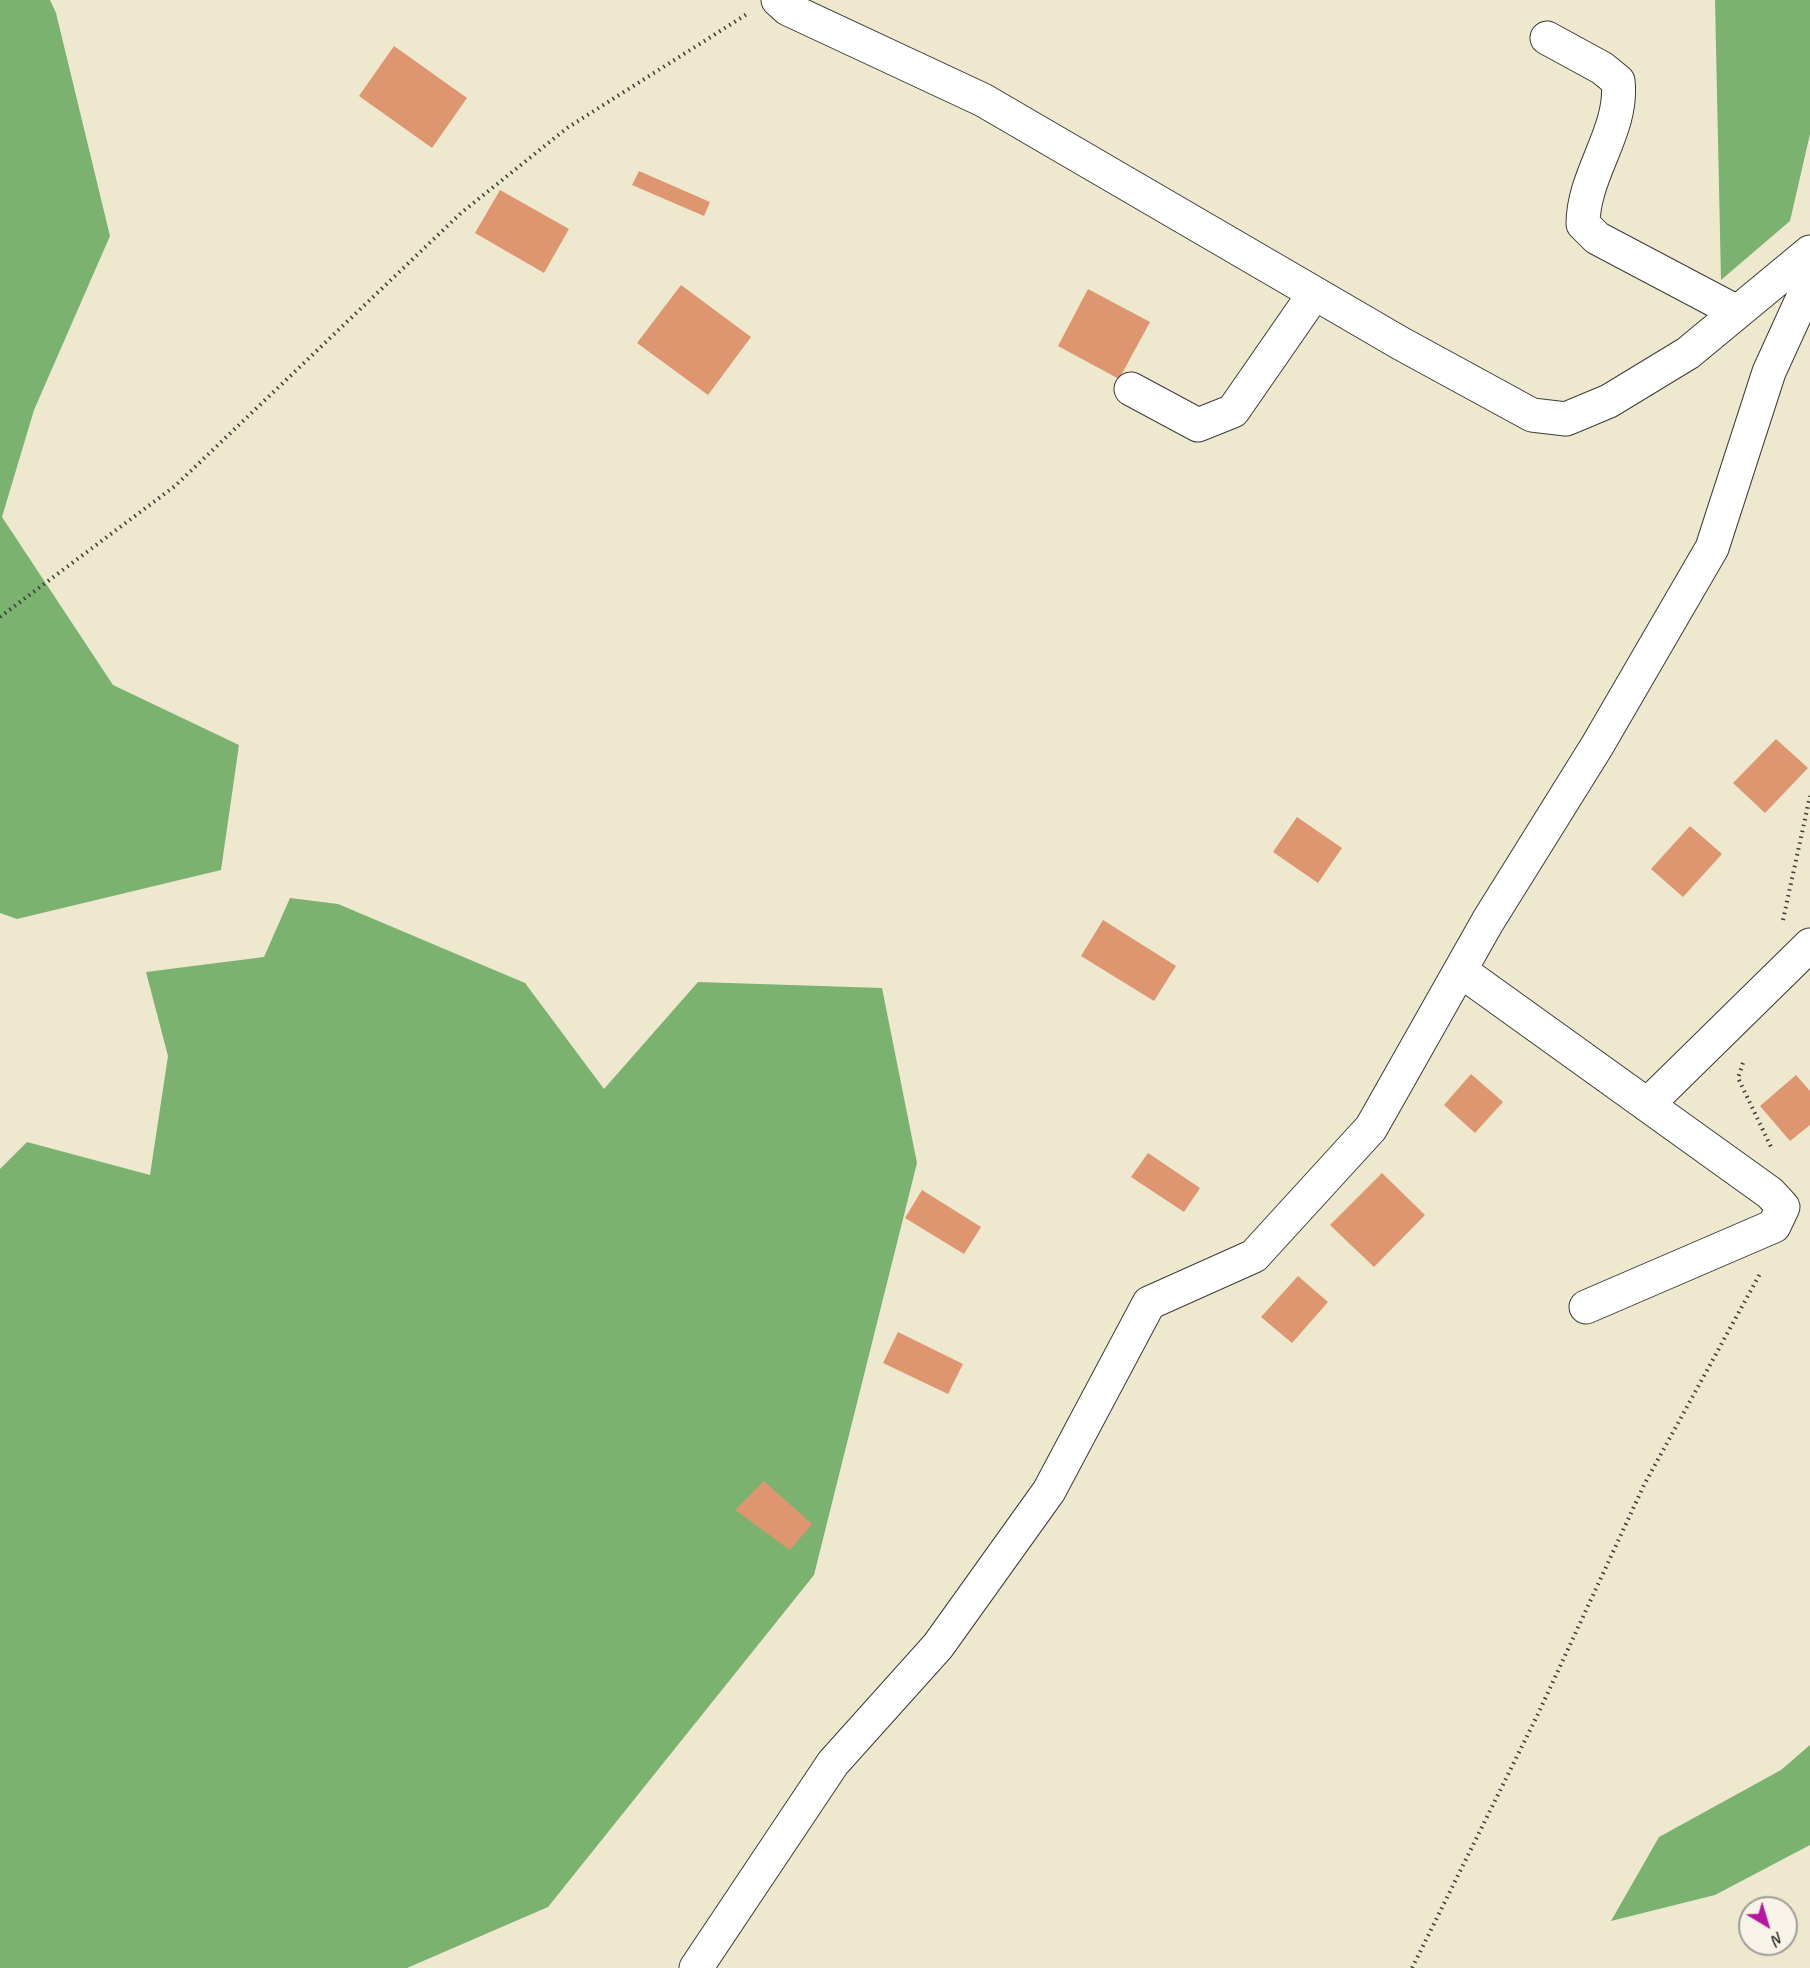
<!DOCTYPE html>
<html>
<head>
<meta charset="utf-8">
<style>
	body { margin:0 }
	#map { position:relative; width:1810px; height:1968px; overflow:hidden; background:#eee8cf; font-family:Caveat,sans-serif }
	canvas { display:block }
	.north { position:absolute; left:1738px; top:1896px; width:60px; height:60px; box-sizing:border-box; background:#f7f3e8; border:2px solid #9f9d96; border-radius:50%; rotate:142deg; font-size:16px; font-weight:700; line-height:24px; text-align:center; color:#1c1c1c }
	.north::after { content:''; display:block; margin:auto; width:21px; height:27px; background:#b5179e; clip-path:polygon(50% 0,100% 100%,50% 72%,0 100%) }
</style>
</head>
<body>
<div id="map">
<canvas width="1810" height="1968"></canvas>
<div class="north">N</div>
</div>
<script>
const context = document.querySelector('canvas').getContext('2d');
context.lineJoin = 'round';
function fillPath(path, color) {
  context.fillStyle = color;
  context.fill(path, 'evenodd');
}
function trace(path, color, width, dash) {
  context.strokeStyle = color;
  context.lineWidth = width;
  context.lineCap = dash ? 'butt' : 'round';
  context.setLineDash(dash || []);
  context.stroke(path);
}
fillPath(new Path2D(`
	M0,0h50l6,13 54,223 -76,174 -32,107 111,168 126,60 -18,125 -204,49 -17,-6z
	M1715,0h95v134l-20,87 -69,59z
	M290,898l48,6 187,79 79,106 94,-107 184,6 35,175 -103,412 -266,332 -141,61h-407v-799l27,-27 123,33 18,-119 -22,-84 118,-15z
	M1810,1745v100l-95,50 -104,26 48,-84 122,-67z`), '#7bb270');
fillPath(new Path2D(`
	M394,46l73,52 -35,50 -73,-52z
	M639,171l71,31 -6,14 -72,-31z
	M500,190l69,39 -25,44 -69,-40z
	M681,285l70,52 -43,58 -71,-52z
	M1088,289l62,33 -31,57 -61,-33z
	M1776,739l32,29 -43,45 -32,-30z
	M1297,817l45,31 -24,35 -45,-31z
	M1690,826l32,28 -39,43 -32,-28z
	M1103,920l73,46 -22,35 -73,-45z
	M1471,1074l32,28 -28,31 -31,-28z
	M1796,1075l14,16v34l-20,16 -30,-35z
	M1148,1153l52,35 -16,24 -53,-35z
	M1382,1173l43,42 -51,52 -44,-42z
	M922,1190l59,37 -17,27 -59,-36z
	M1298,1276l30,26 -36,41 -31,-26z
	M898,1332l65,32 -15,30 -65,-31z
	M764,1481l48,43 -22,26 -55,-40z`), '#dd9670');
const minor = new Path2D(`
	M778,0l10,9 195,91 417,243 132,72 34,4 43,-18 79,-48 122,-101
	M1547,38l55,30 16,13c6,49 -35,93 -35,143l14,14 140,74
	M1131,389l67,36 35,-14 81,-117
	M1461,971l309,222 13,14 -9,19 -188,81
	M1647,1105l163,-160
	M696,1968l137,-205 105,-117 111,-155 100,-188 105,-47 117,-128 117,-207 109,-175 115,-198 57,-176 41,-90`);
trace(minor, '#3c3b37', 35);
trace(new Path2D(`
	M0,617l175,-131 286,-273 106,-85 180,-114
	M1783,920l27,-124
	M1743,1063l-5,15 34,71
	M1412,1968l126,-254 106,-229 117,-213`), '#3c3b37', 4, [1.5, 4.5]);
trace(minor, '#fff', 33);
</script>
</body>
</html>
